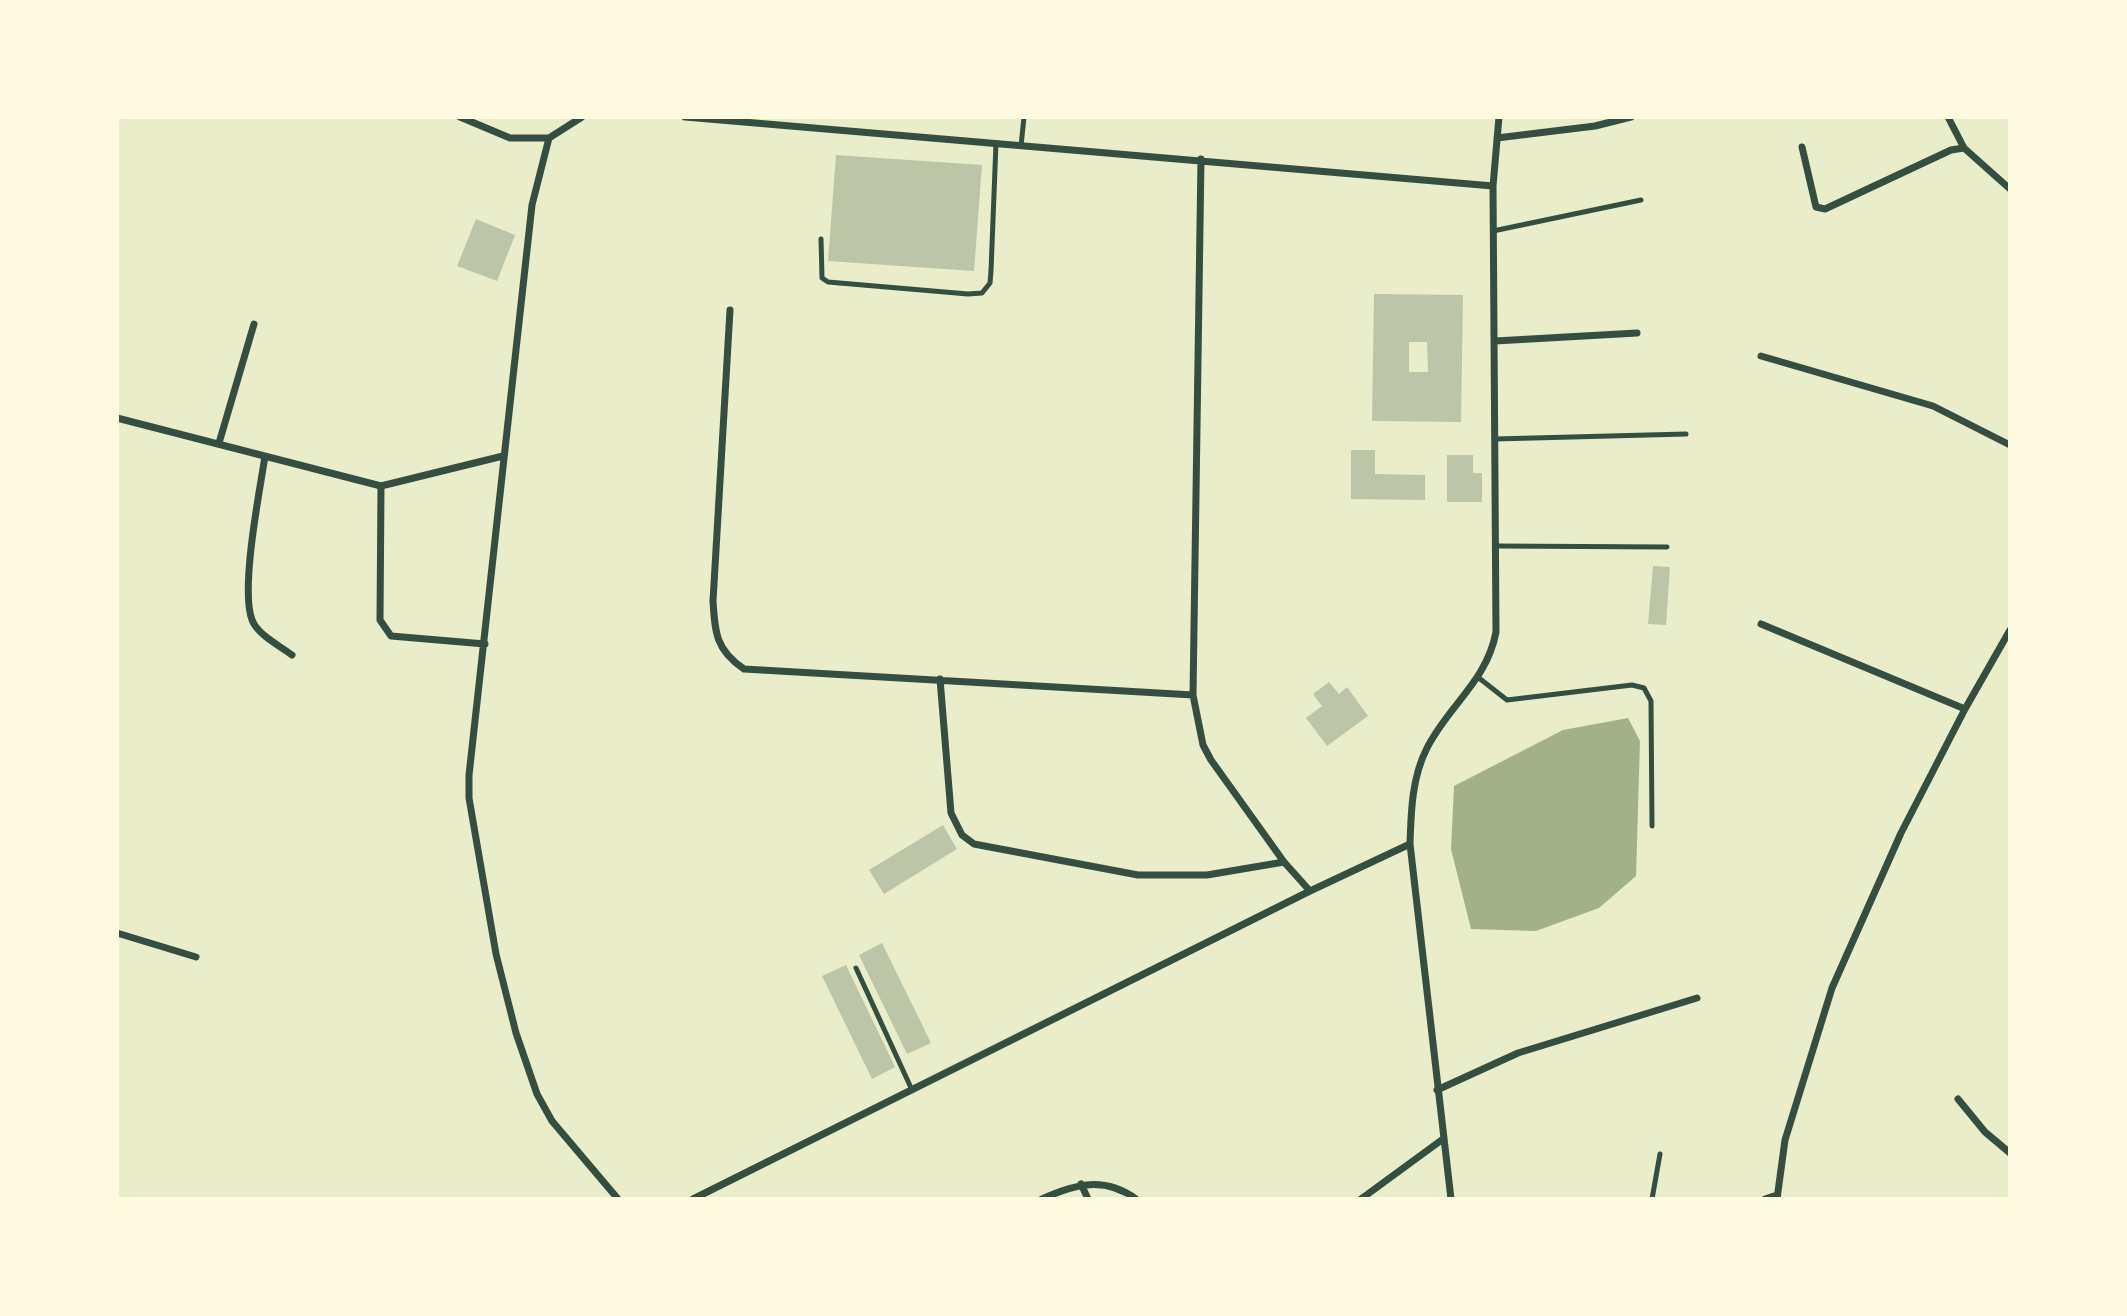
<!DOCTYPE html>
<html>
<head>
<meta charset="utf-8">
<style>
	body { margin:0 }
	#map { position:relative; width:2127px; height:1316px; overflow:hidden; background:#e9edc9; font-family:Ubuntu,sans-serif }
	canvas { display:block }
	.frame { position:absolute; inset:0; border:119px solid #fefae0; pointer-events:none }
</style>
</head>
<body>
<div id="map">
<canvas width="2127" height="1316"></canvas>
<div class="frame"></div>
</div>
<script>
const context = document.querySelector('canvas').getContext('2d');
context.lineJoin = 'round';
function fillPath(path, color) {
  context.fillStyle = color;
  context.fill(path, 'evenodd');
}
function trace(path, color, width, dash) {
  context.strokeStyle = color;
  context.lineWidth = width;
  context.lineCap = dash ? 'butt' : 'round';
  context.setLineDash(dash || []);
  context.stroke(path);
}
fillPath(new Path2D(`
	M1628,718l12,23 -4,135 -37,32 -63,23 -65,-2 -20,-80 3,-63 109,-56z`), '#a3b18a');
fillPath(new Path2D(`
	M836,155l146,10 -8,106 -146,-10z
	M476,219l39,16 -18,46 -40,-15z
	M1374,294l89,1 -2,127 -89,-1zM1409,342h18l1,30h-19z
	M1351,450h24v24l50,1v25l-74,-1z
	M1447,455h26v18h9v29h-35z
	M1653,566l17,1 -4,58 -18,-1z
	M1329,682l10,12 8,-7 21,29 -41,30 -21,-28 16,-12 -9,-12z
	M943,825l14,24 -73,45 -15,-24z
	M882,943l49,100 -24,11 -48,-99z
	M846,965l49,102 -23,12 -50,-103z`), '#bcc5a7');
trace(new Path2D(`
	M1021,146l3,-29
	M1493,231l148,-31
	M821,239l1,39 6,4 140,12 14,-1 8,-10 1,-12 5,-128
	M1495,439l191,-5
	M1497,546l170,1
	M1479,678l28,22 125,-15 12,3 7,13 1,125
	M856,968l56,122
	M1652,1199l8,-45`), '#344e41', 5);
trace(new Path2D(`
	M460,117l50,21h39
	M582,117l-33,21 -17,67 -63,570v23l27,156 20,79 21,61 15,27 66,78
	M685,117l808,69
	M1948,117l16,31 46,41
	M1497,138l98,-12 36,-9
	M1802,147l14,60 9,2 126,-59 13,-2
	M1201,159l-8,536 10,50 8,15 73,102 26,29
	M730,310l-17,291c2,32 3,49 31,68l449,26
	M1495,341l142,-8
	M1761,356l172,50 77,39
	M117,418l264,68 122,-30
	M219,443l35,-119
	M265,456c-5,34 -27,142 -11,168 8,13 26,22 38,31
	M381,486l-1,134 11,16 94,8
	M1761,624l204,85
	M940,679l11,134 11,22 12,9 164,31h69l77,-13
	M117,933l79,24
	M1437,1090l81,-37 179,-55
	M1958,1099l27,33 25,21
	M1081,1184l7,15
	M693,1199l617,-308 100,-47
	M1042,1199c33,-15 62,-23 94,0
	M1361,1199l82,-60
	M1451,1199l-41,-355c1,-33 2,-67 17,-96 21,-42 60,-67 69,-116l-3,-446 6,-69
	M1765,1199l12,-4
	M1777,1199l8,-59 47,-152 69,-155 64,-124 45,-79`), '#344e41', 7);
</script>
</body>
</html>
